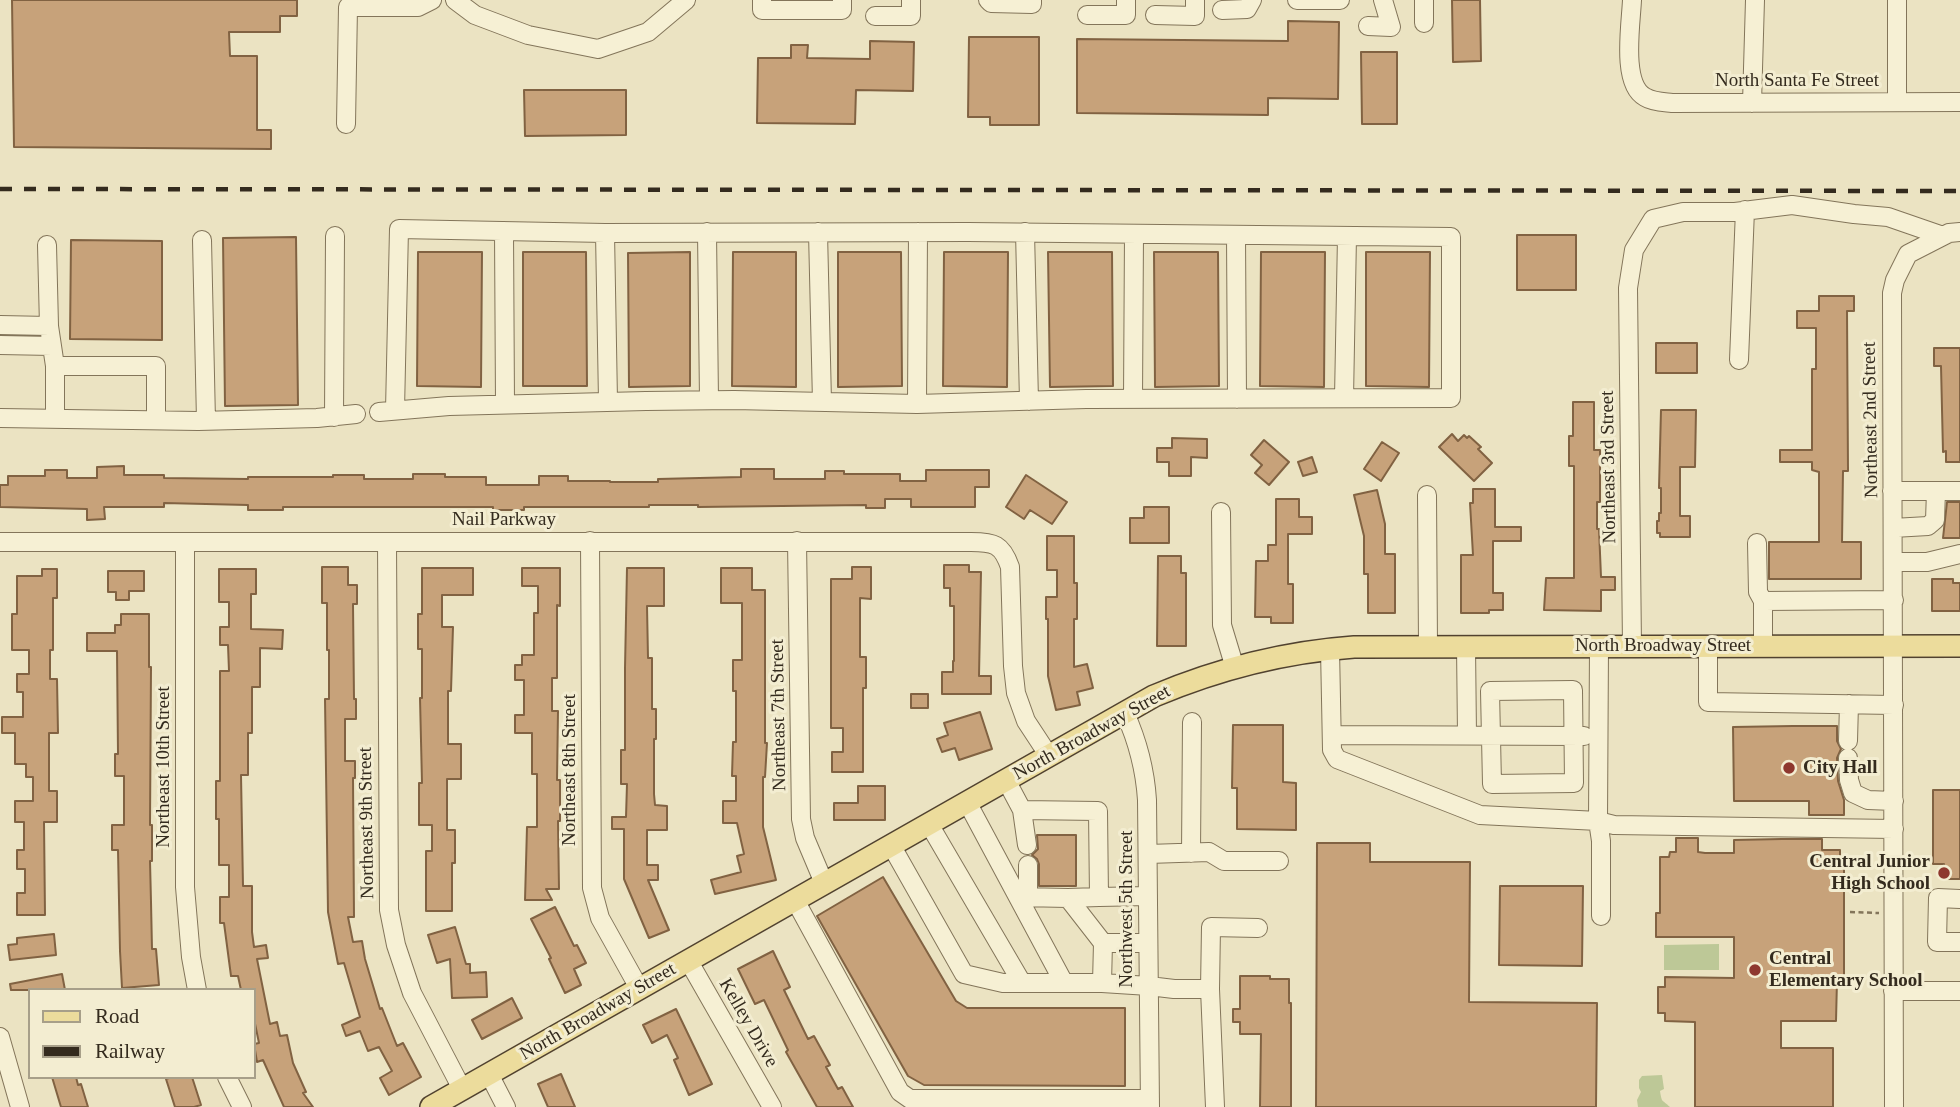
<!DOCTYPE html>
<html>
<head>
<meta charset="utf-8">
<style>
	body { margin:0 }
	#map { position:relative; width:1960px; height:1107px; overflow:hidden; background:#ebe3c2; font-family:Georgia,serif }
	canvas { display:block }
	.legend { position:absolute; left:28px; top:988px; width:228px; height:91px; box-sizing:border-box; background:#f3edd1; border:2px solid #a79f89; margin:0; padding:9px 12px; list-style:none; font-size:21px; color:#342b1e }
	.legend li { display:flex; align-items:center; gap:14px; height:35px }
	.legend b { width:35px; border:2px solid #a79f89 }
</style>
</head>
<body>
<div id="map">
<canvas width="1960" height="1107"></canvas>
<ul class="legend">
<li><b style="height:9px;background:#ecdc9c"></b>Road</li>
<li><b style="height:9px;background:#342b1e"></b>Railway</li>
</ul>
</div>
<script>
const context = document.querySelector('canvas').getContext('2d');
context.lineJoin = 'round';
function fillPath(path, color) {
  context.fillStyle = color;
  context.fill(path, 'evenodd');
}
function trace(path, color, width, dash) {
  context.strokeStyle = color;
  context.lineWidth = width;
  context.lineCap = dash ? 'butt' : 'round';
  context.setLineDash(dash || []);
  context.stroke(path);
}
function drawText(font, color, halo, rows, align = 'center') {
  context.font = font + ' Georgia,serif';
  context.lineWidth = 6;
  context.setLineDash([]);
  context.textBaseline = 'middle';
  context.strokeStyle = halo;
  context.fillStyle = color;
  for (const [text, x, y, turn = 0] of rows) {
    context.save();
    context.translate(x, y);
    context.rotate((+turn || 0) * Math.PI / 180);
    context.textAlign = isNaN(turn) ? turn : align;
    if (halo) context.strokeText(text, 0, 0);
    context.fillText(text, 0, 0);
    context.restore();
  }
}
fillPath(new Path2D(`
	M1719,944v26h-55v-25z
	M1662,1075l2,14 -4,2c2,13 2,8 10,16h-32l-1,-7 4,-8 -2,-4v-8l3,-4z`), '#bdc897');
const building = new Path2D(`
	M12,0h285v16h-17v16h-51l1,24h27v74h14v19l-257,-2z
	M1452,0h28l1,61 -28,1z
	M1288,21l51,1 -1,77 -70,-1v17l-191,-2v-74l211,2z
	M969,37h70v88h-49v-8h-22z
	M870,41l44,1 -1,49 -57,-1 -1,34 -98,-1 1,-65h33v-13h17l-1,13 63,1z
	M1361,52h36v72h-35z
	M524,90h102v45l-101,1z
	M1517,235h59v55h-59z
	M296,237l2,168 -73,1 -2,-168z
	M71,240l91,1v99l-92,-1z
	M418,252h64l-1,135 -64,-1z
	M523,252h63l1,134h-64z
	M690,252v134l-61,1 -1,-134z
	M733,252h63v135l-64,-1z
	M838,252h63l1,134 -64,1z
	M944,252h64l-1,135 -64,-1z
	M1048,252h64l1,134 -63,1z
	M1154,252h64l1,134 -64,1z
	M1261,252h64l-1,135 -64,-1z
	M1366,252h64l-1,135 -63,-1z
	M1819,296h35v15h-7l1,160h-5l-1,71h19v37h-92v-37h50v-70l-7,-2v-8h-32v-12h32v-81h4v-41h-19v-17h22z
	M1656,343h41v30h-41z
	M1934,348h26v114h-14v-11l-3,1 -2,-86h-7z
	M1573,402h21v48h6v52h-3v27h2l2,48h14v13h-14v21l-57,-1 2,-32h28v-112h-5v-30h4z
	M1661,410h35l-1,57h-15v49h10v21h-30v-4h-3v-12h2v-8h2v-25h-2z
	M1452,434l6,7 6,-6 3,3 2,-2 12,11 -3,2 14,14 -18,18 -35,-34z
	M1172,438l35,1v19l-16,-1v19h-22v-14h-12v-14h15z
	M1264,440l25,22 -20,23 -14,-12 7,-8 -11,-10z
	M1382,442l17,11 -18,28 -17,-12z
	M1312,457l5,15 -14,4 -5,-14z
	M124,466v9h40v3l84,1v-2h85v-2h31v4h49v-5h32v3h41v8h53v-9h29v5h42v1h48v-3l83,-2v-8h33v10h51v-8h19v3h56v7h26v-11h63v17h-14v20h-64v-8h-26v9h-19v-3l-168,2v-2h-49v2h-125v3h-31v-3h-210v3h-35v-5l-84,-2v4h-60l1,12 -18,1v-11l-87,-2v-22h8v-9h37v-6h22v8h30v-11z
	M1026,475l41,27 -15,22 -22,-14 -6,9 -18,-12z
	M1473,489h22v38h26v14h-28v52h10v17h-14v3h-28v-58h12l-3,-52h3z
	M1377,490l8,34v30h10v59h-27v-39h-4v-38l-10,-41z
	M1276,499h23v18h13v17h-24v50h5v39h-22v-6h-16l1,-56h12v-16h8z
	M1947,502h13v36h-17z
	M1144,507h25v36h-39v-25h14z
	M1047,536h27v47h3v36h-3v48l13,-3 6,24 -16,4 3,13 -24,5 -8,-34v-57h-2v-22h11v-27h-10z
	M1158,556h23v17h5v73h-29z
	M944,565h25v7h12l-2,104h12v18h-49v-22h11v-11h1v-55h-4v-18h-6z
	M322,567h26v18h9v19h-4l1,95h2v20h-11v42h10v17h-2l1,139h-6l5,25 9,-1 3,18 15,50 2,-1 15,38 6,-3 18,34 -32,18 -9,-17 12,-7 -13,-24 -11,4 -8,-20 -14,5 -4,-11 18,-8 -16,-54 -6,1 -10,-52 -3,-213h4v-49h-2v-47h-5z
	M852,567h19v32l-11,-1v59h6v31h-3v84h-31v-20h11v-24h-12v-149h21z
	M422,568h51v27h-31v32h11l-2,64h-3v53h13v35h-14v51h8v33h-3v48h-26v-60h6v-26h-13v-42h3l-2,-85h2v-49h-4v-35h4z
	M522,568h38v38l-3,-1v73h-5v33h6l-1,69h3v41h-2l1,68h-13l6,11h-27l2,-73h10v-53h-5v-41h-17v-18h9v-35h-9v-15h7v-10h12v-42h4v-27h-16z
	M627,568h37v38h-17l1,52h4v51h4v30h-2v55l1,11 12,1v24h-20v35h11v15h-10l21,50 -20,8 -25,-59v-50h-12v-12h14l1,-33h-6v-34h4v-82z
	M721,568h31v22h13v153h2l-2,34h-2v50l13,53 -61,14 -4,-14 30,-8 -4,-16 7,-2 -7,-31h-14v-22h13v-25h-4l1,-34h3v-51h-3v-31h9v-57h-21z
	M42,569h15v29h-4v52h-3v29h7l1,54h-9v58h8v31h-13l1,93h-28v-22h8v-24h-8v-19h7v-28h-9v-21h18v-24h-7v-13h-11v-31h-13v-16h21v-25h-6v-18h12v-24h-17v-36h5v-38h25z
	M219,569h37v25h-5v35l32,1 -1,19 -22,-1v39h-8v46h-4v42h-7l2,111h9v46l2,15 12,-2 2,13 -11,1 13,65 7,-2 3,14 7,-1 6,28 13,29 -3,1 10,14h-29l-21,-47 -6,2 -3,-18 5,-1 -5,-24v-29h-13l-3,-14h-7l-7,-53h-4v-26h9v-32h-10v-46h-3v-38h4v-110h9l-1,-26h-8v-18h9v-25h-10z
	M108,571h36v20h-15v9h-13v-8h-8z
	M1932,579h21v4h7v28h-28z
	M121,614h28v53h2l-1,158h2v36h-2l1,41 1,47h4l3,36 -37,3 -2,-37 -2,-101h-6v-25h12v-49h-9v-22h3l-1,-103h-30v-18h28v-8h6z
	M911,694h17v14h-17z
	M980,712l12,37 -33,11 -4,-12 -13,4 -5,-13 11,-4 -4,-12z
	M1233,725h50v57l13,1v47l-59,-1v-41h-5z
	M1793,726h44v15l4,8 -4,9 1,23 6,19v15h-35v-14h-75l-1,-74z
	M858,786h27v34h-51v-17h24z
	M1933,790h27v89h-16v-15h-11z
	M1037,835h39v51h-37v-22l-2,-5 -5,-4 6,-6z
	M1676,838h22v14l7,1h29v-13l48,-1h40v11h18v13h4v117h-7l-1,41h-55v27h52v59h-138v-85l-30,-1v-8h-7v-26h7v-10l69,1v-41h-78v-24h4v-56h9l1,-5h6z
	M1317,843h53v19h100l-1,140 128,1 -1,104h-280z
	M883,877l73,124 11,7h158v78l-201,-1 -16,-9 -91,-160z
	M1500,886h83l-1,80 -83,-1z
	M555,907l19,39 3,-1 9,18 -12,6 7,16 -16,8 -16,-34 2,-1 -20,-39z
	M455,927l11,37h4v9l16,-1 1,25 -35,1 -2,-39 -13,4 -9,-28z
	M54,934l2,21 -46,5 -2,-15 9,-1v-6z
	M773,951l17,36 -6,3 24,49 6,-3 16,29 -4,2 12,22 4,-2 11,20h-36l-31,-55 2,-2 -24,-50 -9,4 -17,-35z
	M62,974l3,16h-54l-1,-6z
	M1240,976h30v3h19v24h2v104h-31l1,-73h-21v-12h-7v-13h7z
	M512,998l10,20 -40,21 -10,-19z
	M676,1009l36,75 -23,11 -15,-35 4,-2 -11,-23 -15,8 -9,-18z
	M561,1074l14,33h-27l-10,-23z
	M52,1077h24l2,8 3,-1 7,23h-27z
	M172,1077h20l9,28 -7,2h-19l-9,-28z`);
fillPath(building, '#c7a27a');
trace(building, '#816242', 2);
const minor = new Path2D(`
	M455,0l20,15 53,20 70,14 50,-17 38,-32
	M762,0v10h80v-10
	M988,0l3,3 41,1v-4
	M1297,0h43
	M1632,0c-1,24 -11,84 13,97 8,5 18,5 27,6l288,-1
	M1897,0v102
	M1222,10l25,-1 5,-9
	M1087,15h39v-15
	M1155,15l40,1v-16
	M875,16h36v-16
	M1424,23v-23
	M1368,26l23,1 -8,-27
	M1752,103l3,-103
	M346,124l2,-117h70l14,-7
	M504,231l1,173
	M707,232l2,168
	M818,232l4,170
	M1025,232l4,169
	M605,233l3,168
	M1236,235l1,164
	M202,240l4,181
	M47,245l2,81
	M0,325l49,1 6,40
	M0,345l52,1
	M1739,360l6,-150
	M1344,398l3,-162
	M1133,399l1,-165
	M917,404l1,-172
	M379,412l70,-6 197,-5 88,-1 183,4 169,-5 365,-1v-161l-483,-5 -363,1 -206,-4 -4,181
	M334,417l1,-181
	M0,418l198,3 119,-3 39,-4
	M55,418v-52h101v54
	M1892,491h68
	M1427,495l1,151
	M1221,512l1,113 13,43
	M1893,528l35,-2 7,-6 1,-29
	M590,541l2,347 8,30 39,70
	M797,541l4,278 4,19 19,45
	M0,542h971c23,0 31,2 39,25l3,99 3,27 10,28 23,35
	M387,542l2,368 7,35 16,48 50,96
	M185,543v344l6,70 6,33
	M1757,543l1,49 5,9
	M1893,562h34l33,-8
	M1466,646l1,89
	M1632,646l-4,-358 6,-38 19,-31 30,-7h52l57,-7 62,9 34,3 55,19
	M1708,646v56l186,3
	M1763,646v-45l131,-1
	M1330,649l2,101 5,9 143,56 118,6 1,-175
	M1573,690l1,93 -82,1 -2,-93z
	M1125,713c13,29 20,55 22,87l3,307
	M1332,735l252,1
	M1848,741l1,-37
	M1848,758l1,22 4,13 15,7 26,1
	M1006,780l16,30 5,35
	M967,802l97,181
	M1022,810l76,1 1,86 49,-1
	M929,824l93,159
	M891,845l73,129 39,9h99l47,3 25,3h36l5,118
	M1191,853l1,-131
	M1148,854l61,-2 15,9h55
	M1028,865v32
	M1019,897l49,1
	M1099,897l-31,1 35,45
	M1960,899l-22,-1 -1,44h23
	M795,900l105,192 10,7h240
	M1601,916v-75l-3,-20 16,4 280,4
	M688,960l84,147
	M1102,983l1,-40h45
	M1210,989l1,-62 47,1
	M1893,991h67
	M0,1037l20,70
	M489,1074l17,33
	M227,1077l15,30
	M1894,1107l-2,-814 3,-13 13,-26 41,-21 11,-1`);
const major = new Path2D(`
	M431,1107l723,-411c64,-27 130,-44 200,-49l606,-1`);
trace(minor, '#83755a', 20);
trace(major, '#51422f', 24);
trace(new Path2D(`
	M1850,912l29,1`), '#83755a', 2.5, [5, 3.5]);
trace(minor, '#f6f0d4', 18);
trace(major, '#ecdc9c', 21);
trace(new Path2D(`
	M0,189l1960,2`), '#342b1e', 4.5, [12, 12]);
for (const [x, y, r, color] of [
	[1789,768,7,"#8e382e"],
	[1944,873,7,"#8e382e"],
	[1755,970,7,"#8e382e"]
]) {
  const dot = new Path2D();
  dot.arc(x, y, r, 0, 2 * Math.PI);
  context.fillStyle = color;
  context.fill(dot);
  trace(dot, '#f3edd1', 2.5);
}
drawText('19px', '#342b1e', '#f3edd1', [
	["North Santa Fe Street",1797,81],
	["Northeast 2nd Street",1871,420,-91],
	["Northeast 3rd Street",1609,467,-91],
	["Nail Parkway",504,520],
	["North Broadway Street",1663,646],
	["Northeast 7th Street",779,715,-91],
	["North Broadway Street",1092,733,-29],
	["Northeast 10th Street",164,767,-90],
	["Northeast 8th Street",570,770,-90],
	["Northeast 9th Street",367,823,-91],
	["Northwest 5th Street",1127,909,-90],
	["North Broadway Street",598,1012,-30],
	["Kelley Drive",748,1023,60]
]);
drawText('bold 19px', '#342b1e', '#f3edd1', [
	["City Hall",1803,768],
	["Central Junior",1930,862,"right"],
	["High School",1930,884,"right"],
	["Central",1769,959],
	["Elementary School",1769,981]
], 'left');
</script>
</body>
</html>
